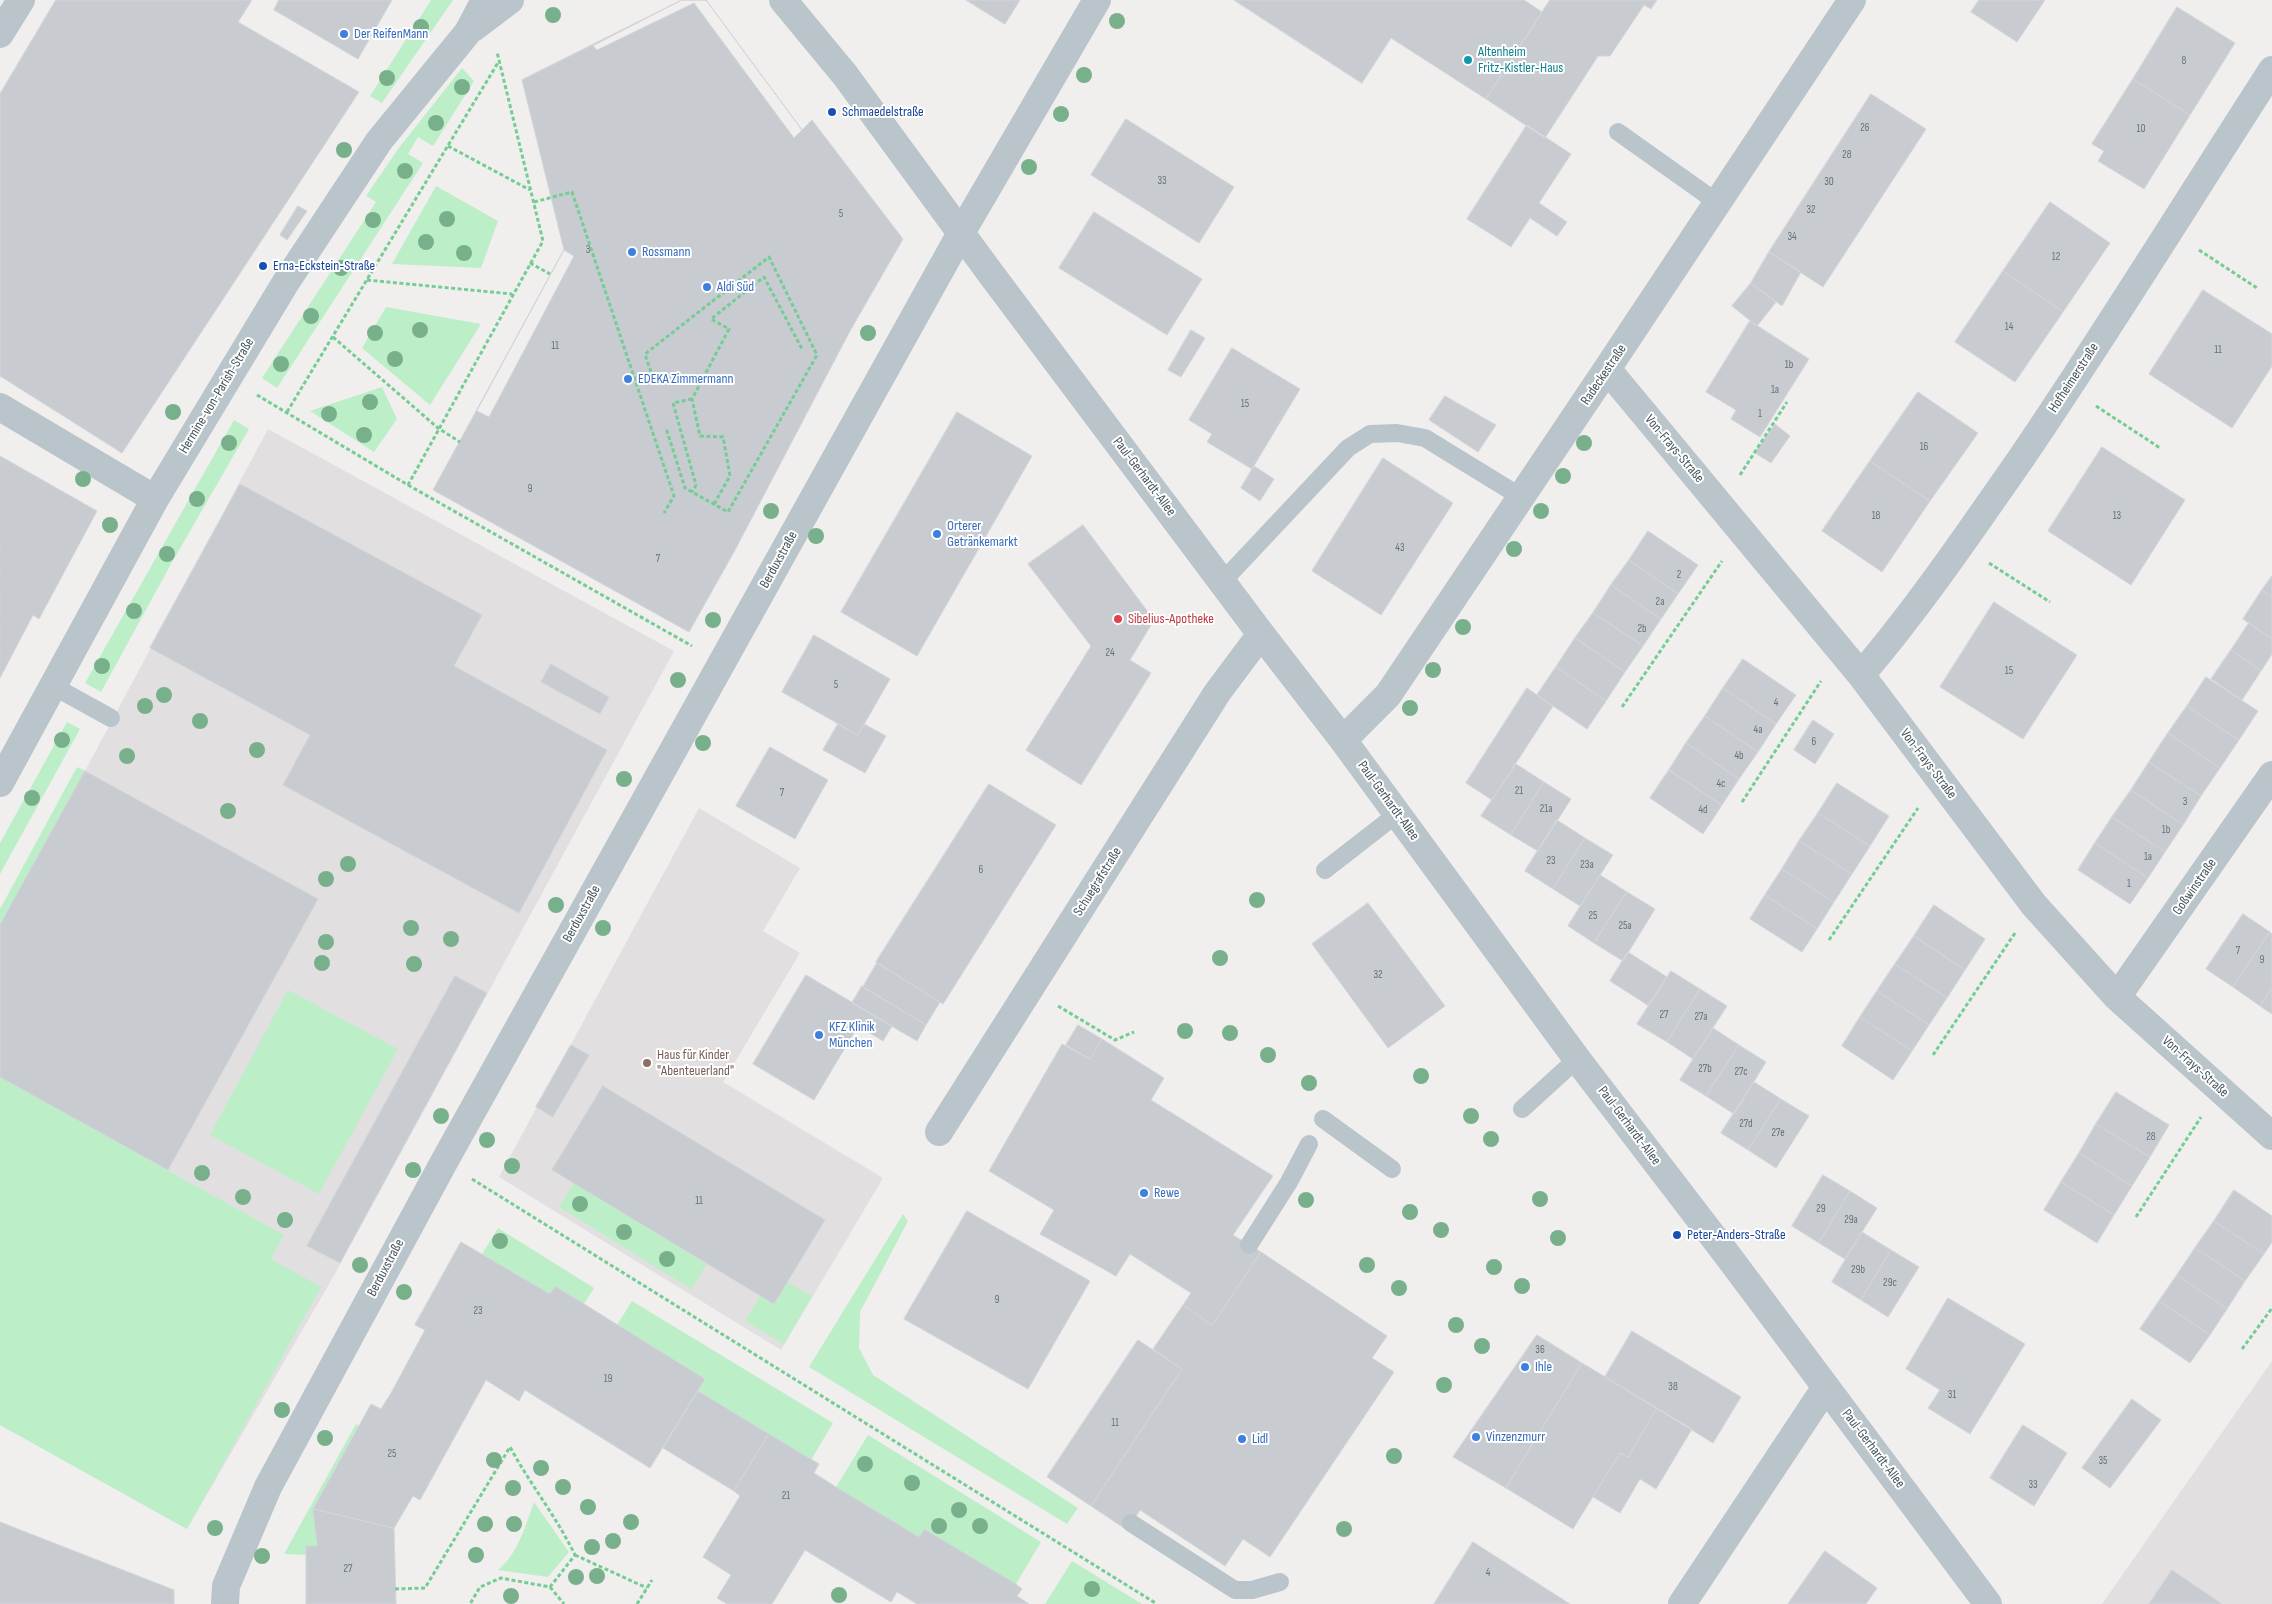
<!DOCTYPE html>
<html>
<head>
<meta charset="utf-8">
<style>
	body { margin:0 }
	canvas { display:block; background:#f1eeee }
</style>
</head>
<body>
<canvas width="2272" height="1604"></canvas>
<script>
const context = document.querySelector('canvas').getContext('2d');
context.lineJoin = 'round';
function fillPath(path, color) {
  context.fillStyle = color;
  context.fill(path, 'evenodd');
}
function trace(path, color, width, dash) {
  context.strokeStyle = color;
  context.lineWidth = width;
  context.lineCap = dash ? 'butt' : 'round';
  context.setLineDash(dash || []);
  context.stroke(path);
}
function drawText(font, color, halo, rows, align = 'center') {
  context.font = font + ' "Sofia Sans Condensed",sans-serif';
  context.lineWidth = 4;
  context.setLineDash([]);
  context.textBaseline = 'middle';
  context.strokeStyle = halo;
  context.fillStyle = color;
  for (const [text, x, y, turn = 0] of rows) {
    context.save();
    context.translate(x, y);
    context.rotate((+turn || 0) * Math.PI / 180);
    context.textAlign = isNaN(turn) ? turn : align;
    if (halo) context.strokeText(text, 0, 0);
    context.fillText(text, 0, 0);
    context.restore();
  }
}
fillPath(new Path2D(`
	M268,429l406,222 -342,628 -145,250 -187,-104v-501l85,-153z
	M699,808l101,60 -37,63 37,22 -77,129 160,96 -102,172 -282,-173z
	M2272,1361v243h-170z`), '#e2dfe0');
fillPath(new Path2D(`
	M431,0h22l-71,103 -12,-7z
	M462,68l12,13 -41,65 -15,-9 -10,17 15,9 -146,225 -15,-10 114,-176 -10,-6 32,-47z
	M436,186l62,35 -17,47 -89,-4z
	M386,307l95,17 -51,81 -68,-57z
	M382,387l15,32 -23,33 -64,-41z
	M234,420l15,9 -78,135 -70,128 -16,-9z
	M67,722l13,7 -80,145v-31z
	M77,767l9,4 -86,155v-17z
	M288,990l110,59 -79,145 -109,-59z
	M0,1077l284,158 -13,24 50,28 -134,242 -187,-104z
	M574,1183l133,81 -16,25 -132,-82z
	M903,1214l5,7 -48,91 -1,36 14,27 205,133 -11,16 -258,-157z
	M498,1228l96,60 -10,16 -29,-18 -5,8 -68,-40z
	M787,1282l25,14 -28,48 -39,-23 15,-25 14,8z
	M632,1301l201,122 -22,37 -113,-69 7,-12 -88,-54z
	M356,1424l3,2 -46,83 4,37h-11v9l-22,-1z
	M868,1435l173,107 -25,42 -92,-55 -5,8 -83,-50z
	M534,1502l35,50 -21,25 -50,-7c20,-16 28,-46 36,-68z
	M1072,1561l70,43h-97z`), '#bcefc8');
const building = new Path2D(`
	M56,0h196l-14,22 121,70 -237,361 -122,-77v-282z
	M279,0h113l-34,59 -84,-49z
	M682,0h24l96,130 -8,8 -100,-135 -97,47 -4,-4z
	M682,0h24l96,130 10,-10 91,119 -53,92 -116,221 -45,80 -256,-142 131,-240 -42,-170z
	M966,0h54l-15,24z
	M1234,0h290l18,12 -56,87 -95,-61 -29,45z
	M1550,0h107l-6,9 -7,-4 -34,51h-12l-53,82 -59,-39z
	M1979,0h66l-28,42 -46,-30z
	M2177,7l58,36 -45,72 -57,-36z
	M2133,79l57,36 -46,74 -46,-28 6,-10 -12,-7z
	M1871,94l55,35 -103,158 -54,-35z
	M1126,119l108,68 -35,56 -108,-68z
	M1527,125l44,29 -32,49 28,19 -10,14 -27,-18 -19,29 -44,-28z
	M2050,202l60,41 -47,69 -60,-41z
	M298,206l9,5 -20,29 -7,-5z
	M1094,212l108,67 -35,56 -108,-67z
	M564,250l10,6 -85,161 -12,-6z
	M1769,252l32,20 -19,34 -31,-23z
	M2003,271l60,41 -48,70 -60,-40z
	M1751,283l25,19 -19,24 -25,-20z
	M2203,290l69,44v32l-40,62 -83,-54z
	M1750,321l59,38 -49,78 -29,-18 5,-9 -30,-18z
	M1191,330l14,8 -24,39 -13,-7z
	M1232,348l68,41 -48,80 -45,-27 5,-8 -23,-14z
	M1918,392l60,41 -48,68 -60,-40z
	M1445,396l51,29 -18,27 -49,-32z
	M957,412l75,44 -115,200 -76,-44z
	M1775,424l15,12 -19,27 -16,-10z
	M2102,447l83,53 -54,85 -83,-54z
	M0,456l97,55 -58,108 -6,-4 -33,63z
	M1383,458l70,45 -72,112 -69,-44z
	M1870,461l60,40 -48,71 -60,-41z
	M1254,466l20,13 -14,22 -19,-13z
	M240,484l242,131 -28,51 153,84 -88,163 -236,-128 27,-50 -160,-87z
	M1083,525l71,95 -24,40 21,13 -70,112 -55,-35 65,-104 -63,-82z
	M1648,531l50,34 -20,29 -49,-34z
	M1629,560l49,34 -17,25 -50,-34z
	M2272,576v21l-10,-7z
	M1611,585l50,34 -18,27 -50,-33z
	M2262,590l10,7v42l-29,-20z
	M1994,602l83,53 -54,84 -83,-52z
	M1593,613l50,33 -18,26 -50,-34z
	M2249,623l23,16v15l-11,17 -30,-21z
	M814,635l76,44 -32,56 -76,-43z
	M1575,638l50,34 -19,29 -50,-34z
	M2231,650l30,21 -19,29 -31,-21z
	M1743,659l53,36 -20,29 -53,-36z
	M551,664l58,33 -9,17 -59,-32z
	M1556,667l50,34 -19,28 -50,-34z
	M2206,677l52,34 -19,29 -52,-34z
	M1527,688l26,18 -61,94 -26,-17z
	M1723,688l53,36 -18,28 -53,-36z
	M2187,706l52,34 -19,28 -52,-35z
	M1705,716l53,36 -19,27 -53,-36z
	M1813,720l21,14 -19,30 -21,-14z
	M838,724l20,11 6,-11 22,12 -21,37 -42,-23z
	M2168,733l52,35 -19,28 -52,-34z
	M1686,743l53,36 -17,26 -53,-35z
	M770,747l58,33 -33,59 -59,-33z
	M2149,762l52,34 -18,29 -52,-35z
	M1516,764l28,18 -33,53 -30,-19z
	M1669,770l53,35 -19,29 -53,-36z
	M85,771l233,128 -150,271 -168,-93v-152z
	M1544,782l27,17 -33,52 -27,-16z
	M1837,783l52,33 -19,30 -52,-33z
	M989,784l67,41 -113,179 -67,-42z
	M2131,790l52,35 -18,27 -53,-35z
	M1818,813l52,33 -18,28 -53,-33z
	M2112,817l53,35 -17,26 -53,-35z
	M1557,820l28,18 -32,51 -28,-18z
	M1585,838l28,17 -33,51 -27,-17z
	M1799,841l53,33 -18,28 -52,-33z
	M2095,843l53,35 -18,26 -52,-34z
	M1782,869l52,33 -17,27 -52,-34z
	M1600,875l27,17 -33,51 -26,-17z
	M1627,892l28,17 -32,52 -29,-18z
	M1765,895l52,34 -15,23 -52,-33z
	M1368,903l77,103 -57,42 -76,-104z
	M1934,905l51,34 -20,31 -51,-34z
	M2243,914l27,18 -37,55 -27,-18z
	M2270,932l2,2v54l-12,18 -27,-19z
	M1914,936l51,34 -18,28 -52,-34z
	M1628,952l39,25 -18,29 -39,-25z
	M877,963l63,39 -14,23 -63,-38z
	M1895,964l52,34 -18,27 -52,-34z
	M1671,971l29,18 -33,53 -30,-18z
	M806,975l86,51 -9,15 -25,-15 -44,74 -61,-36z
	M455,976l32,17 -147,270 -33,-17z
	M862,986l64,39 -9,16 -65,-38z
	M2272,988v26l-12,-8z
	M1700,989l27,17 -34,53 -26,-17z
	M1877,991l52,34 -17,26 -52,-34z
	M1860,1017l52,34 -19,29 -51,-34z
	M1078,1025l24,14 -12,20 -24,-14z
	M1713,1028l26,17 -33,51 -26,-16z
	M1102,1039l62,39 -13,22 122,76 -40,59 28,17 -49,73 -29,-20 8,-12 -61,-39 -14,22 -76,-42 14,-24 -65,-39 73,-127 28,15z
	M571,1045l18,10 -36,62 -17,-10z
	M1739,1045l27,17 -32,52 -28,-18z
	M1754,1082l27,17 -33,51 -27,-17z
	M603,1086l222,134 -51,84 -222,-134z
	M2116,1092l53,33 -19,32 -54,-33z
	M1781,1099l28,17 -33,52 -28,-18z
	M2096,1124l54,33 -18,29 -53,-33z
	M2079,1153l53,33 -18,29 -53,-33z
	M1823,1175l27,16 -31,52 -27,-17z
	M2061,1182l53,33 -17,28 -53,-33z
	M2234,1190l38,26v26l-8,12 -50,-33z
	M1850,1191l27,17 -32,51 -26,-16z
	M967,1211l123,70 -62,108 -124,-70z
	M2214,1221l50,33 -19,27 -50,-33z
	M1862,1232l29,18 -30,50 -29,-18z
	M461,1242l89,52 5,-8 150,93 -55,89 -125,-78 -6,11 -33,-21 -66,120 -7,-4 -19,32 -81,-19 58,-105 10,5 10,-16 34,-63 -10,-5z
	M2195,1248l50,33 -18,28 -50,-34z
	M1891,1250l28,17 -31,50 -27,-17z
	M1261,1252l126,84 -15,22 22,14 -124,185 -27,-18 -18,27 -85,-56 -13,20 -36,-24 91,-137 -29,-20 30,-44 29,20z
	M2177,1275l50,34 -17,26 -51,-34z
	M1948,1298l77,46 -55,90 -42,-26 12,-18 -34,-21z
	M2159,1301l51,34 -20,28 -50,-34z
	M1632,1331l109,66 -28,46 -108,-66z
	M1537,1335l45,28 -76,125 -53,-31z
	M1138,1340l44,29 -91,137 -44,-29z
	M1582,1363l75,45 -29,49 -8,-4 -47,76 -67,-41z
	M698,1391l71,43 -35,57 -71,-43z
	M2132,1399l29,21 -51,68 -28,-20z
	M1657,1408l35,21 -36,60 -16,-10 -20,34 -27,-16 27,-44 8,4z
	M2023,1425l44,28 -33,53 -44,-28z
	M769,1434l50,30 -5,9 22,14 83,50 5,-8 92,55 6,5 -5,7 12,8h-112l-20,-12 -6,10 -86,-52 -33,54h-45l-10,-6 14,-23 -28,-18 37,-61 -6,-5z
	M313,1509l81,19 2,76h-90v-58h11z
	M0,1522l174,68v14h-174z
	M1473,1542l97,62h-136z
	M1825,1551l52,37 -11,16h-78z
	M2172,1570l50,34h-73z`);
fillPath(building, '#c8ccd1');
trace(building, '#d2d5da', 1);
trace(new Path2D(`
	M448,146l82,44
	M534,202l38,-10 102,304 -10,17
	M2199,250l58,38
	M530,263l20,11
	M367,280l145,14
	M333,337l105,91 22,14
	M653,378l-8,-24 124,-97 48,98 -89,157 -43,-24 -19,-60
	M257,395l151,90 135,-244 -46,-189
	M692,399l-19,4 23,82 -4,7
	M2096,406l64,42
	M287,412l212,-351
	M1740,475l47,-73
	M408,485l284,161
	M714,504l16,-28 -7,-39 -23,-1 -8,-37 37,-70 -18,-10 53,-42 38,72
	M1989,563l61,39
	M1622,707l100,-146
	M1742,802l79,-121
	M1829,940l89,-132
	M1058,1006l57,34 19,-8
	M1933,1055l82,-122
	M472,1179l685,425
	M2136,1217l65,-100
	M2242,1349l30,-41
	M575,1555l72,33
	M550,1587l14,17
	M395,1589l30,-1 85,-141c20,37 46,69 65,108l-25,32 -49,-9 -21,9 -10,17
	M637,1604l15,-24`), '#74cd94', 3, [4, 2.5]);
trace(new Path2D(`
	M1618,132l100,71
	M1222,582l126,-134 22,-14 27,-1 28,5 96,59
	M53,686l58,32
	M1325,870l72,-56
	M1522,1109l55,-50
	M1323,1119l69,50
	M1249,1245l40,-63 20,-38
	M1131,1523l104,67h17l28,-8`), '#b9c5cb', 18);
trace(new Path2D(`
	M783,0l62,75 146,199 270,360 82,106 234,319 151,197 260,348
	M473,28l37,-28
	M0,34l21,-34
	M1607,369l254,306 173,230 83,92 155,139
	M0,407l155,92
	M1861,675c58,-68 108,-142 159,-215 87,-128 168,-260 252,-390
	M1343,740l45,-45 219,-326 245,-369
	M0,783l155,-284 131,-217 93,-141 89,-109 17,-32
	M2117,997l155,-222
	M939,1132l278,-439 44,-59
	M225,1604l1,-18 42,-99 176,-325 517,-929 136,-233
	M1682,1604l144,-217`), '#b9c5cb', 28);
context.fillStyle = '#79b08c';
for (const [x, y] of [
	[553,15],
	[1117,21],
	[421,27],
	[1084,75],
	[387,78],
	[462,87],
	[1061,114],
	[436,123],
	[344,150],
	[1029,167],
	[405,171],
	[447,219],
	[373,220],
	[426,242],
	[464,253],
	[341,268],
	[311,316],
	[420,330],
	[375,333],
	[868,333],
	[395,359],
	[281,364],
	[370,402],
	[173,412],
	[329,414],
	[364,435],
	[229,443],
	[1584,443],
	[1563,476],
	[83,479],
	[197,499],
	[771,511],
	[1541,511],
	[110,525],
	[816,536],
	[1514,549],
	[167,554],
	[134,611],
	[713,620],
	[1463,627],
	[102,666],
	[1433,670],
	[678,680],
	[164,695],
	[145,706],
	[1410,708],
	[200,721],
	[62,740],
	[703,743],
	[257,750],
	[127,756],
	[624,779],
	[32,798],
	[228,811],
	[348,864],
	[326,879],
	[1257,900],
	[556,905],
	[411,928],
	[603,928],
	[451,939],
	[326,942],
	[1220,958],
	[322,963],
	[414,964],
	[1185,1031],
	[1230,1033],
	[1268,1055],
	[1421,1076],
	[1309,1083],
	[441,1116],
	[1471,1116],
	[1491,1139],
	[487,1140],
	[512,1166],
	[413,1170],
	[202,1173],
	[243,1197],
	[1540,1199],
	[1306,1200],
	[580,1204],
	[1410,1212],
	[285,1220],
	[1441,1230],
	[624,1232],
	[1558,1238],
	[500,1241],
	[667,1259],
	[360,1265],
	[1367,1265],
	[1494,1267],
	[1522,1286],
	[1399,1288],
	[404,1292],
	[1456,1325],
	[1482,1346],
	[1444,1385],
	[282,1410],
	[325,1438],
	[1394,1456],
	[494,1460],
	[865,1464],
	[541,1468],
	[912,1483],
	[563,1487],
	[513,1488],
	[588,1507],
	[959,1510],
	[631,1522],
	[485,1524],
	[514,1524],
	[939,1526],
	[980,1526],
	[215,1528],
	[1344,1529],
	[613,1541],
	[592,1547],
	[476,1555],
	[262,1556],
	[597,1576],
	[576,1577],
	[1092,1589],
	[839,1595],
	[511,1596]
]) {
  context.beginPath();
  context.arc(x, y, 8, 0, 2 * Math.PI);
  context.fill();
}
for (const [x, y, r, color] of [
	[344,34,5,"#3f7fe0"],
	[1468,60,5,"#0f9aa8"],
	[832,112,5,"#1a4fb4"],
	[632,252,5,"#3f7fe0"],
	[263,266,5,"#1a4fb4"],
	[707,287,5,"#3f7fe0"],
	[628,379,5,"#3f7fe0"],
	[937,534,5,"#3f7fe0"],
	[1118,619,5,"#e0444e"],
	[819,1035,5,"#3f7fe0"],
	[647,1063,5,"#8d6e63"],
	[1144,1193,5,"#3f7fe0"],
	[1677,1235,5,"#1a4fb4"],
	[1525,1367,5,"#3f7fe0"],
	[1476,1437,5,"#3f7fe0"],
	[1242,1439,5,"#3f7fe0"]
]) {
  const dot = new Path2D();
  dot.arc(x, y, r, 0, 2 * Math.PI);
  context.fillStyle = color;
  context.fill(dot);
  trace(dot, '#fff', 2);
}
drawText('11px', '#667279', null, [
	["8",2184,61],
	["26",1865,128],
	["10",2141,129],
	["28",1847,155],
	["33",1162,181],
	["30",1829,182],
	["32",1811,210],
	["5",841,214],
	["34",1792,237],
	["3",588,250],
	["12",2056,257],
	["14",2009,327],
	["11",555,346],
	["11",2218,350],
	["1b",1789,365],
	["1a",1775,390],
	["15",1245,404],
	["1",1760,414],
	["16",1924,447],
	["9",530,489],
	["18",1876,516],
	["13",2117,516],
	["43",1400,548],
	["7",658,559],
	["2",1679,575],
	["2a",1660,602],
	["2b",1642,629],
	["24",1110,653],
	["15",2009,671],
	["5",836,685],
	["4",1776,703],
	["4a",1758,730],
	["6",1814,742],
	["4b",1739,756],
	["4c",1721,784],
	["21",1519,791],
	["7",782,793],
	["3",2185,802],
	["21a",1546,809],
	["4d",1703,810],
	["1b",2166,830],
	["1a",2148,857],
	["23",1551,861],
	["23a",1587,865],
	["6",981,870],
	["1",2129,884],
	["25",1593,916],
	["25a",1625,926],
	["7",2238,951],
	["9",2262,960],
	["32",1378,975],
	["27",1664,1015],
	["27a",1701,1017],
	["27b",1705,1069],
	["27c",1741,1072],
	["27d",1746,1124],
	["27e",1778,1133],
	["28",2151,1137],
	["11",699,1201],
	["29",1821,1209],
	["29a",1851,1220],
	["29b",1858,1270],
	["29c",1890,1283],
	["9",997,1300],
	["23",478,1311],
	["36",1540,1350],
	["19",608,1379],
	["38",1673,1387],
	["31",1952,1395],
	["11",1115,1423],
	["25",392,1454],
	["35",2103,1461],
	["33",2033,1485],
	["21",786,1496],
	["27",348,1569],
	["4",1488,1573]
]);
drawText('14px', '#366cbe', '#fff', [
	["Der ReifenMann",354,34],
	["Rossmann",642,252],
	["Aldi Süd",717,287],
	["EDEKA Zimmermann",638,379],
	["Orterer",947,526],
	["Getränkemarkt",947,542],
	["KFZ Klinik",829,1027],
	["München",829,1043],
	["Rewe",1154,1193],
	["Ihle",1535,1367],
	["Vinzenzmurr",1486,1437],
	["Lidl",1252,1439]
], 'left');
drawText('14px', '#0d838f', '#fff', [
	["Altenheim",1478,52],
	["Fritz-Kistler-Haus",1478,68]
], 'left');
drawText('14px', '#164399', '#fff', [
	["Schmaedelstraße",842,112],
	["Erna-Eckstein-Straße",273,266],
	["Peter-Anders-Straße",1687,1235]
], 'left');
drawText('14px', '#46545c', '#fff', [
	["Radeckestraße",1604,375,-56],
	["Hofheimerstraße",2074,378,-57],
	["Hermine-von-Parish-Straße",217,396,-59],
	["Von-Frays-Straße",1674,449,50],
	["Paul-Gerhardt-Allee",1144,477,53],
	["Berduxstraße",779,560,-61],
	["Von-Frays-Straße",1928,764,53],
	["Paul-Gerhardt-Allee",1388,801,54],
	["Schuegrafstraße",1098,882,-58],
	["Goßwinstraße",2195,887,-55],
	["Berduxstraße",582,914,-61],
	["Von-Frays-Straße",2195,1067,42],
	["Paul-Gerhardt-Allee",1629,1126,53],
	["Berduxstraße",386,1268,-62],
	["Paul-Gerhardt-Allee",1873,1449,53]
]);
drawText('14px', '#be3a42', '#fff', [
	["Sibelius-Apotheke",1128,619]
], 'left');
drawText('14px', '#785e54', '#fff', [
	["Haus für Kinder",657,1055],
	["\"Abenteuerland\"",657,1071]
], 'left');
</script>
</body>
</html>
